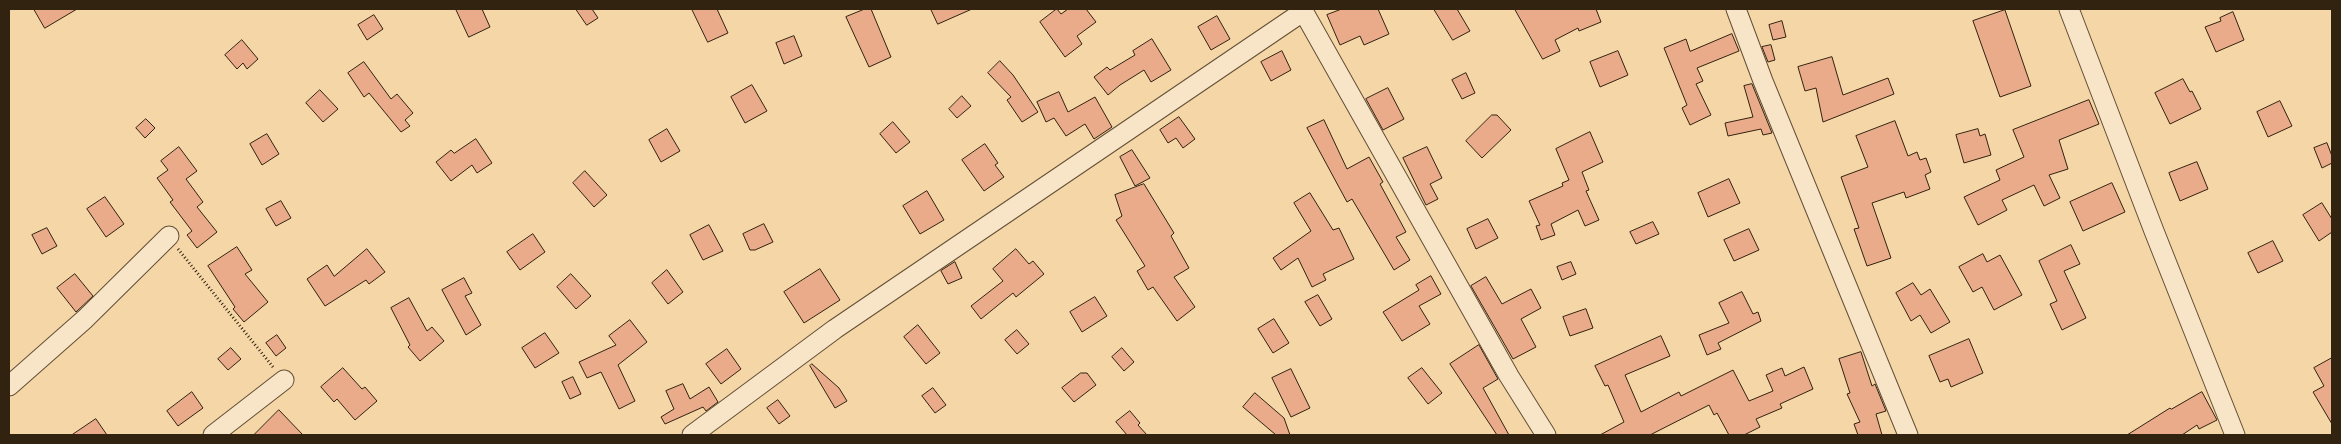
<!DOCTYPE html>
<html>
<head>
<meta charset="utf-8">
<style>
	body { margin:0 }
	#map { position:relative; width:2341px; height:444px; overflow:hidden; background:#f4d6a7; font-family:Alegreya,serif }
	canvas { display:block }
	.frame { position:absolute; inset:0; border:10px solid #322210; pointer-events:none }
</style>
</head>
<body>
<div id="map">
<canvas width="2341" height="444"></canvas>
<div class="frame"></div>
</div>
<script>
const context = document.querySelector('canvas').getContext('2d');
context.lineJoin = 'round';
function fillPath(path, color) {
  context.fillStyle = color;
  context.fill(path, 'evenodd');
}
function trace(path, color, width, dash) {
  context.strokeStyle = color;
  context.lineWidth = width;
  context.lineCap = dash ? 'butt' : 'round';
  context.setLineDash(dash || []);
  context.stroke(path);
}
const building = new Path2D(`
	M34,9h43l-32,19z
	M456,9h26l8,18 -21,10z
	M576,9h16l6,9 -11,7z
	M692,9h25l11,24 -20,9z
	M865,9h6l20,48 -22,10 -23,-50z
	M931,9h41l-34,15z
	M1057,9l4,5 7,-5h18l10,13 -19,14 5,8 -17,13 -25,-35z
	M1342,9h36l11,25 -25,11 -4,-9 -20,9 -13,-30z
	M1434,9h23l13,22 -17,9z
	M1515,9h81l5,13 -22,9 -1,-3 -23,12 5,11 -17,8z
	M2005,10l26,76 -31,11 -27,-76z
	M2233,12l11,28 -28,12 -11,-25 16,-6 -1,-3z
	M374,15l9,14 -16,11 -9,-15z
	M1217,16l13,23 -19,11 -13,-23z
	M1782,21l4,16 -13,3 -4,-15z
	M1732,34l7,17 -42,17 6,13 -7,3 15,31 -21,10 -8,-17 5,-3 -23,-57 22,-9 4,12z
	M794,36l8,20 -18,8 -8,-21z
	M1152,39l19,31 -20,12 -7,-12 -24,15 -12,10 -14,-18 13,-10 3,3 25,-15 -2,-4z
	M242,40l16,19 -11,10 -4,-6 -6,6 -12,-14z
	M1771,45l4,15 -7,2 -6,-15z
	M1282,51l9,19 -20,11 -10,-19z
	M1618,51l10,24 -28,12 -10,-25z
	M1832,57l11,38 45,-17 6,16 -71,28 -7,-34 -11,3 -7,-24z
	M1000,61l13,14 25,37 -16,10 -15,-22 4,-3 -23,-24z
	M364,62l27,37 6,-5 16,19 -8,7 5,6 -9,6 -32,-39 -5,4 -16,-24z
	M1466,73l9,20 -13,6 -10,-19z
	M2183,79l7,13 2,-1 9,18 -31,15 -15,-31z
	M1752,84l20,49 -9,2 -2,-6 -33,7 -3,-13 28,-6 -9,-31z
	M752,85l15,26 -22,12 -14,-26z
	M1388,88l16,31 -21,11 -17,-31z
	M320,90l18,19 -15,13 -17,-19z
	M1059,92l9,20 27,-15 17,30 -18,12 -9,-15 -19,12 -12,-18 -8,4 -9,-20z
	M962,96l9,10 -14,12 -8,-9z
	M2089,100l10,24 -40,16 9,29 -19,6 11,23 -16,8 -10,-21 -32,15 5,10 -29,15 -14,-28 36,-17 -4,-10 28,-13 -11,-27z
	M2280,101l12,25 -24,11 -11,-25z
	M1492,115h5l14,15 -29,28 -16,-17z
	M1179,117l16,22 -12,9 -7,-10 -8,5 -8,-13z
	M146,119l9,9 -10,10 -9,-10z
	M1324,120l23,49 22,-12 14,25 -3,2 26,48 -10,5 14,23 -16,10 -42,-71 -5,3 -40,-74z
	M1895,121l13,35 9,-4 3,8 6,-2 5,14 -6,3 5,14 -24,9 -2,-6 -32,11 19,55 -24,8 -13,-37 5,-1 -18,-51 27,-10 -12,-31z
	M893,122l17,20 -14,11 -16,-19z
	M667,129l13,22 -19,11 -12,-22z
	M1978,129l2,7 5,-2 6,21 -27,8 -8,-28z
	M1590,132l13,30 -21,10 7,18 -3,1 13,29 -14,6 -7,-16 -27,14 4,11 -14,5 -5,-14 4,-1 -11,-24 34,-15 -1,-3 7,-3 -13,-31z
	M267,134l12,20 -17,11 -12,-21z
	M476,139l16,24 -15,10 -5,-8 -21,16 -15,-19 15,-12 3,3z
	M2327,143l5,13v7l-10,5 -8,-20z
	M985,144l13,19 -3,2 9,12 -20,14 -22,-31z
	M179,147l18,24 -11,8 17,23 -6,5 20,25 -20,16 -10,-13 5,-4 -22,-29 3,-2 -16,-22 11,-8 -7,-9z
	M1427,147l15,31 -12,6 8,15 -12,6 -23,-47z
	M1132,150l18,28 -15,8 -15,-29z
	M2197,162l11,27 -28,12 -11,-28z
	M585,171l22,24 -13,12 -21,-24z
	M1729,179l11,24 -32,14 -10,-24z
	M2112,183l13,29 -42,19 -13,-29z
	M1144,184l30,49 -3,3 18,32 -15,9 21,30 -18,14 -24,-34 -5,3 -11,-19 8,-5 -29,-46 6,-4 -7,-21z
	M927,191l17,29 -24,14 -17,-28z
	M1310,193l23,37 6,-2 15,31 -31,15 3,6 -14,7 -14,-29 -17,12 -8,-12 38,-27 -17,-28z
	M105,197l19,27 -18,13 -19,-28z
	M281,201l10,17 -15,8 -10,-17z
	M2322,203l10,16v13l-13,9 -16,-26z
	M1488,219l10,19 -22,11 -9,-20z
	M1653,222l6,12 -23,10 -6,-12z
	M764,224l9,18 -18,8h-5l-7,-16z
	M709,225l14,26 -20,9 -13,-25z
	M47,228l10,18 -15,8 -10,-19z
	M1749,229l10,21 -25,11 -10,-21z
	M533,234l12,18 -25,18 -13,-18z
	M2273,241l10,20 -25,12 -10,-20z
	M2071,245l9,19 -16,7 22,47 -24,12 -12,-26 7,-3 -18,-40z
	M237,247l15,23 -7,4 23,28 -24,20 -11,-13 2,-2 -27,-41z
	M367,249l18,23 -16,12 -3,-4 -41,26 -18,-27 20,-14 7,11z
	M1016,249l13,15 4,-3 11,13 -28,23 -3,-4 -32,26 -10,-13 32,-25 -10,-12z
	M1983,254l4,8 13,-7 22,40 -28,15 -12,-23 -9,5 -14,-25z
	M955,262l7,16 -14,6 -7,-13z
	M1571,262l5,12 -14,6 -5,-13z
	M820,269l20,31 -36,23 -20,-31z
	M667,270l16,22 -15,12 -16,-21z
	M75,274l18,22 -17,16 -19,-24z
	M571,274l20,22 -15,13 -19,-22z
	M1431,276l10,18 -22,12 11,18 -28,17 -19,-29 36,-22 -3,-5z
	M1486,277l16,27 29,-15 10,19 -20,11 15,28 -23,12 -42,-73z
	M464,278l8,15 -7,3 16,29 -15,10 -24,-45z
	M1913,283l8,12 9,-6 20,33 -19,11 -11,-18 -9,6 -15,-28z
	M1742,292l11,22 5,-2 3,9 -43,22 3,6 -14,6 -8,-20 30,-12 -10,-20z
	M1318,295l14,24 -12,7 -15,-24z
	M1095,297l12,19 -25,16 -12,-20z
	M409,298l18,33 5,-4 12,14 -24,20 -12,-14 2,-2 -19,-37z
	M1586,309l7,19 -23,8 -7,-19z
	M1274,319l15,24 -16,10 -15,-24z
	M630,320l17,22 -29,23 17,36 -16,8 -18,-37 -14,6 -8,-16 37,-17 -7,-9z
	M918,325l22,28 -14,11 -22,-27z
	M1017,330l12,14 -12,10 -12,-14z
	M545,333l14,20 -24,15 -13,-20z
	M277,335l9,13 -10,8 -10,-13z
	M1661,336l9,20 -45,19 16,37 38,-20 2,4 52,-26 16,31 24,-10 -7,-16 16,-7 3,8 19,-9 9,22 -33,15 2,4 -26,11 4,8 -16,8h-15l-12,-22 -3,2 -5,-10 -59,30h-50l24,-13 -16,-37 -3,1 -10,-20z
	M1969,339l14,34 -32,14 -3,-8 -8,3 -11,-26z
	M1479,345l19,34 -15,9 26,47h-12l-47,-71z
	M231,348l10,11 -13,11 -10,-11z
	M1122,348l12,14 -10,9 -12,-14z
	M727,349l14,20 -20,15 -15,-20z
	M1861,352l11,34 3,-2 11,27 -10,3 6,21h-24l-4,-11 6,-2 -13,-28 3,-1 -11,-34z
	M2332,358v66l-19,-32 11,-6 -10,-18z
	M812,364l27,24 8,13 -12,7 -25,-42z
	M343,368l19,21 3,-2 12,14 -22,19 -18,-21 -3,3 -13,-15z
	M1422,368l20,25 -14,11 -20,-26z
	M1291,369l19,39 -19,9 -19,-39z
	M1081,373h6l9,12 -22,17 -12,-14z
	M573,377l8,17 -11,5 -8,-17z
	M683,384l7,15 19,-12 9,15 -12,9 -3,-4 -38,17 -4,-7 13,-8 -8,-18z
	M933,388l13,17 -11,8 -13,-17z
	M192,392l11,16 -25,18 -11,-15z
	M2202,392l15,28 -18,9 -2,-4 -15,10h-55l43,-27 1,1z
	M1255,393l29,25 6,17h-14l-33,-28z
	M778,400l12,16 -11,8 -12,-16z
	M279,410l24,25h-49z
	M1130,411l10,12 -2,2 9,10h-20l-11,-13z
	M96,419l11,16h-35z`);
fillPath(building, '#e9ab89');
trace(building, '#322210', 1);
const minor = new Path2D(`
	M1302,9l207,367 37,59
	M1736,9l27,72 145,354
	M2069,9l85,222 81,204
	M9,386l76,-67 84,-83
	M213,435l71,-55
	M692,435l143,-106 469,-318`);
trace(minor, '#624f36', 21);
trace(new Path2D(`
	M178,249l95,118`), '#322210', 3, [1, 2.5]);
trace(minor, '#f8e4c6', 19);
</script>
</body>
</html>
